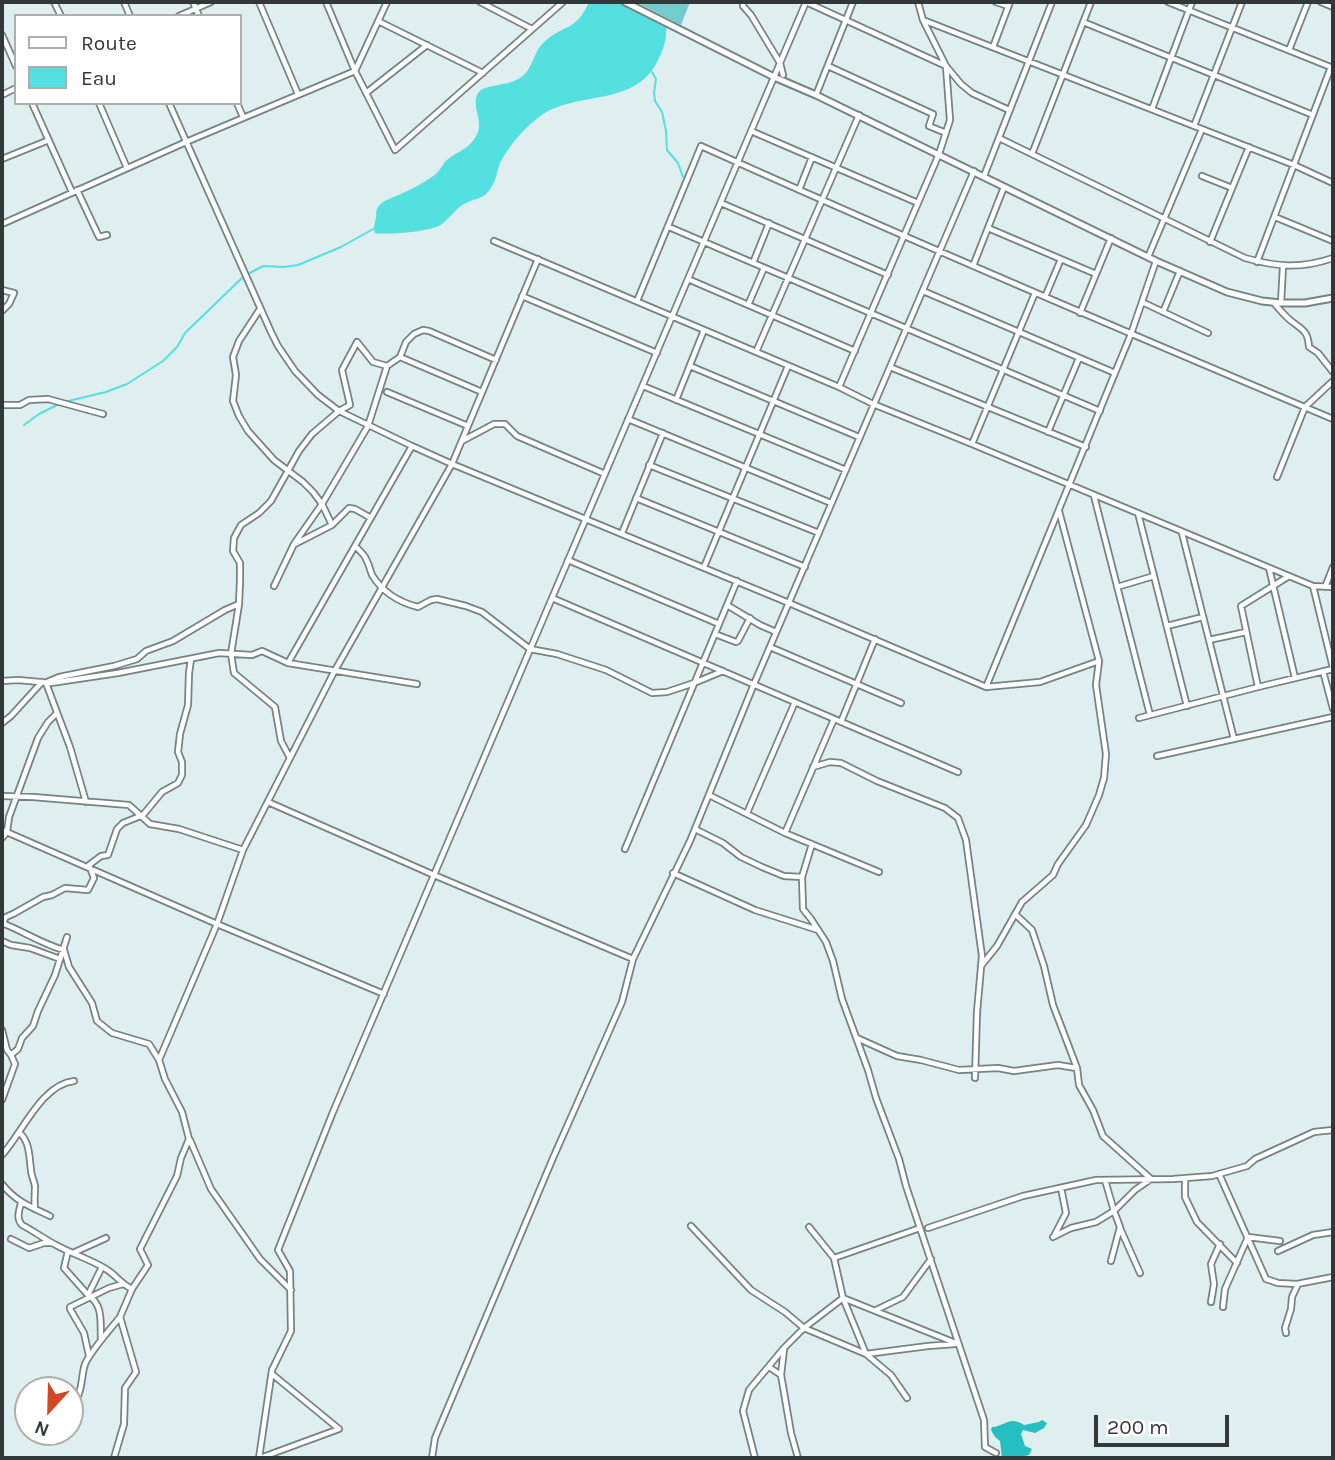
<!DOCTYPE html>
<html>
<head>
<meta charset="utf-8">
<style>
	body { margin:0 }
	#map { position:relative; width:1335px; height:1460px; overflow:hidden; background:#dfeeee; font-family:Karla,sans-serif }
	canvas { display:block }
	.frame { position:absolute; inset:0; border:4px solid #323737; pointer-events:none }
	.legend { position:absolute; left:14px; top:14px; width:228px; height:91px; box-sizing:border-box; background:#fff; border:2px solid #adafaf; margin:0; padding:9px 12px; list-style:none; font-size:21px; color:#323737 }
	.legend li { display:flex; align-items:center; gap:14px; height:35px }
	.legend b { width:35px; border:2px solid #adafaf }
	.north { position:absolute; left:14px; top:1376px; width:70px; height:70px; box-sizing:border-box; background:#fff; border:2px solid #adafaf; border-radius:50%; rotate:202deg; font-size:19px; font-weight:700; line-height:28px; text-align:center; color:#323737 }
	.north::after { content:''; display:block; margin:auto; width:24px; height:32px; background:#d24827; clip-path:polygon(50% 0,100% 100%,50% 72%,0 100%) }
	.scale { position:absolute; left:1094px; top:1415px; width:135px; height:32px; box-sizing:border-box; border:4px solid #323737; border-top:0; padding-left:9px; font-size:21px; line-height:24px; white-space:nowrap; color:#323737; -webkit-text-stroke:5px #fff; paint-order:stroke }
</style>
</head>
<body>
<div id="map">
<canvas width="1335" height="1460"></canvas>
<div class="frame"></div>
<ul class="legend">
<li><b style="height:9px;background:#fff"></b>Route</li>
<li><b style="height:19px;background:#54dfe1"></b>Eau</li>
</ul>
<div class="north">N</div>
<div class="scale">200 m</div>
</div>
<script>
const context = document.querySelector('canvas').getContext('2d');
context.lineJoin = 'round';
function fillPath(path, color) {
  context.fillStyle = color;
  context.fill(path, 'evenodd');
}
function trace(path, color, width, dash) {
  context.strokeStyle = color;
  context.lineWidth = width;
  context.lineCap = dash ? 'butt' : 'round';
  context.setLineDash(dash || []);
  context.stroke(path);
}
fillPath(new Path2D(`
	M636,2h54l-9,23z`), '#72cbcc');
fillPath(new Path2D(`
	M1042,1420l5,3 -3,5 -9,5 -12,-3 -2,4 4,12 7,3 -3,6 -14,3h-13l-2,-17 -5,-4 -4,-7 1,-3c12,0 17,-12 32,-2l15,-3z`), '#26bfc1');
fillPath(new Path2D(`
	M589,2h36l41,20c1,16 -1,23 -7,36 -22,51 -83,31 -120,59 -15,11 -29,28 -38,44 -4,8 -4,18 -9,25 -8,14 -14,11 -26,17 -9,4 -16,15 -24,21 -10,8 -55,11 -67,9 -2,-6 0,-9 1,-16 1,-5 -1,-5 2,-10 4,-6 11,-8 18,-11 12,-5 32,-15 41,-23 4,-4 6,-10 10,-13 12,-10 24,-11 31,-28 5,-13 -9,-31 2,-41 8,-7 28,-5 40,-13 13,-8 13,-25 23,-35 20,-19 33,-11 46,-41z`), '#54dfe1');
trace(new Path2D(`
	M652,72l4,7 -2,14 1,8 7,11 4,19 1,19 11,13 5,14
	M248,274l15,-8 21,1 14,-2 43,-18 34,-19
	M64,402l42,-10 21,-8 36,-23 14,-14 8,-14 58,-56
	M24,425l15,-11 20,-10`), '#54dfe1', 2);
const minor = new Path2D(`
	M54,2l7,14
	M124,2l6,14
	M193,2l6,14
	M259,2l39,92
	M326,2l29,69 40,79 168,-148
	M480,2l52,27
	M743,2v4l8,9 29,48 3,12
	M806,2l140,64 15,18 11,9 37,17
	M996,2l12,4
	M1168,2l165,66
	M1321,2l12,5
	M179,16l32,-14
	M923,20l371,145 39,18
	M378,21l105,52
	M1083,22l230,93
	M2,35l14,31
	M993,47l17,-45
	M1289,50l19,-48
	M828,66l105,48 -4,12 17,7
	M366,93l61,-48
	M2,95l14,-7
	M816,95l37,-93
	M32,103l40,89
	M99,103l28,65
	M169,103l102,229 7,14 17,25 23,24 21,16 73,35 40,18 337,139 197,84 54,-5 59,-21
	M237,103l6,14
	M1152,109l40,-107
	M1194,126l48,-124
	M751,131l167,72
	M999,138l246,120c32,9 56,11 88,0
	M1032,154l59,-152
	M2,159l47,-19
	M984,176l68,-174
	M1202,176l30,12
	M77,190l22,47 8,-2
	M799,190l13,-33
	M721,203l167,72
	M1275,217l58,24
	M2,224l184,-82 169,-71 32,-69
	M669,227l431,184
	M988,228l108,46
	M494,241l345,146 34,17 99,40 341,142 20,1
	M1210,242l39,-95
	M1148,257l54,-128
	M1257,262l74,-195
	M753,263l16,-40
	M973,266l31,-79
	M688,279l167,72
	M2,290l12,3 -5,11 -7,7
	M923,291l192,82
	M522,296l135,57
	M1045,297l16,-38
	M637,301l64,-155c209,94 420,184 632,273
	M1142,302l66,31
	M1274,303c5,6 10,12 16,17 12,10 18,10 19,27l9,6 15,19
	M1281,303l2,-37
	M748,305l16,-37
	M260,309l-21,32 -6,16 3,18 -3,26 6,15 9,15 26,29 29,22 10,10 9,12 10,21
	M1163,312l17,-41
	M1080,313l31,-75
	M756,352l103,-237
	M400,357l82,35
	M690,366l169,71
	M890,367l196,80
	M643,386l203,84
	M839,387l100,-233 11,-34 -4,-54 -23,-46 -5,-18
	M387,392l81,34
	M676,400l28,-70
	M2,405h18l9,-5 19,-1 55,15
	M628,419l203,84
	M1048,432l31,-74
	M462,441l32,-17h11l12,12 88,38
	M972,444l63,-151
	M649,465l170,68
	M1277,477l28,-70 28,-26
	M1094,496l56,219
	M636,498l169,69
	M1138,513l49,193
	M622,533l41,-100
	M1182,533l52,206
	M295,544l37,-19 17,-17 6,1 16,9
	M355,546c4,4 9,8 11,13 3,5 4,11 6,16 11,18 26,27 46,32l13,-7 6,-1 29,7 16,6 48,37 27,5 49,16 46,23 15,-1 27,-9 29,-12
	M568,560l151,64
	M704,567l84,-201
	M1269,568l26,110
	M274,586l20,-42 28,-40 46,-78 19,-60 13,-9 6,-15 8,-8 9,-4 6,1 67,29
	M1313,586l20,82
	M1117,587l37,-11
	M1325,587l8,-20
	M552,598l406,174
	M727,605l33,20 16,7
	M1167,626l36,-9
	M715,634l21,8 2,-1 12,-23
	M1209,640l37,-8
	M770,647l131,56
	M288,663l124,-217
	M1323,671l10,38
	M2,681l16,-1 33,3 67,-10 101,-20 33,2 10,-4 26,12 129,21
	M47,682l12,-5 55,-11 23,-7 9,-8 27,-10 52,-31 14,-6
	M46,683l24,64 16,55
	M986,687l145,-353 25,-73
	M1258,687l-17,-81 48,-30
	M1139,718l119,-31 75,-18
	M841,722l34,-83
	M2,723l9,-7 31,-34
	M1157,756l176,-39
	M290,758l-9,-17 -6,-34 -41,-34 -3,-19 8,-50 1,-23v-18l-7,-12 1,-13 7,-13 18,-12 12,-12 28,-50 13,-17 27,-23 11,-6 -8,-35 15,-28 16,20 14,4
	M813,767l17,-5 11,1 36,18 68,27 13,10 8,22 16,116 -5,56 -2,66
	M709,795l76,38 94,39
	M2,796l31,1 96,8 21,19 29,5 64,21
	M268,802l166,73 199,84
	M747,813l48,-111
	M695,829l28,14 18,14 21,10 22,9 18,1
	M2,830l215,94 167,70
	M785,833l49,-114
	M2,838l5,-6 2,-15 29,-79 10,-16 9,-9
	M812,844l-10,33 1,32 8,10 15,23 7,19 9,38 26,71 8,28 23,61 7,27 78,234 1,27 11,6
	M625,849l112,-268
	M673,873l82,37 63,20
	M1015,914l17,16 12,36 9,39 24,63 2,17 14,25 10,26 48,43 -16,11 -21,21 6,16 -9,34
	M2,923c21,8 40,21 62,27l5,17 23,36 5,18 15,12 37,11 10,16 6,19 17,33 7,27 -8,19 -4,18 -37,73 8,16 -16,24 -12,28 16,55 -11,16 -1,36 -10,34
	M2,924l4,-7 7,-3 30,-17 9,-2 13,-7 23,2 6,-12 -5,-13 12,-9 7,-1 9,-26 6,-6 20,-8 19,-23 16,-9 4,-8v-13l-4,-10 2,-18 8,-29 1,-32 2,-14
	M2,941l9,4 19,3 30,11
	M981,966l16,-20 25,-44 31,-27 5,-11 28,-39 13,-30 5,-17 2,-24 -10,-69 3,-24 -40,-150
	M2,1030l5,20 4,5
	M857,1038l40,18 24,4 38,10 39,-2 16,3 44,-6 18,3
	M159,1060l58,-136 26,-74 91,-178 118,-208 86,-205
	M2,1100l13,-36 -4,-9 7,-6 4,-11 11,-12 5,-15 17,-36 12,-38
	M20,1133c10,10 9,23 11,37 0,5 3,10 4,16 0,8 -1,15 0,23
	M190,1140l21,49 49,70 31,31
	M2,1155c20,-22 40,-71 72,-74
	M1219,1174l47,105 12,4 19,1 36,-7
	M1185,1178v19l12,25 40,41
	M2,1184c13,17 29,23 48,32
	M21,1203c-2,8 -5,16 1,22 12,6 22,14 34,20 16,9 34,14 50,24 10,6 15,15 26,20
	M691,1226l60,64 34,22 19,16 62,26 62,-8 27,-2
	M809,1227l25,31 9,40 23,56 25,21 16,23
	M928,1228l95,-32 73,-16 77,-1 39,-3 35,-10 8,-7 59,-27 19,-2
	M1120,1228l20,45
	M1054,1236l12,-23 -5,-25
	M1053,1237l18,-9 25,-6 18,-11 -9,-31
	M11,1239l18,9 15,-5h7
	M68,1251l-4,17 24,27
	M1278,1251l35,-16 20,-3
	M75,1252l31,-14
	M834,1258l86,-30
	M1211,1302l3,-18 -3,-20 9,-20
	M1223,1307l2,-18 23,-52 32,4
	M876,1310l27,-13 28,-38
	M1286,1333l-1,-5 6,-19 1,-12 6,-13
	M101,1340c-1,-16 3,-35 -13,-45l14,-28
	M784,1349l-3,26 10,58 7,25
	M89,1356l-5,-23 -14,-24v-2l39,-19 14,-4
	M769,1367l12,8
	M77,1398c6,-11 4,-22 8,-34 5,-12 26,-36 35,-47
	M259,1458l13,-88 19,-39 -1,-60 -12,-21 55,-138 473,-1110
	M260,1458l79,-29 -67,-55
	M432,1458l3,-20 118,-280 69,-156 11,-43 57,-118 64,-157 220,-513
	M755,1458l-12,-47 6,-21 35,-42 20,-20 39,-30 115,46`);
const tertiary = new Path2D(`
	M625,2l149,75 42,18 340,166 71,31 35,9 19,2h24l28,-5`);
trace(minor, '#768383', 8);
trace(tertiary, '#768383', 9);
trace(minor, '#fff', 4.5);
trace(tertiary, '#fff', 5);
</script>
</body>
</html>
